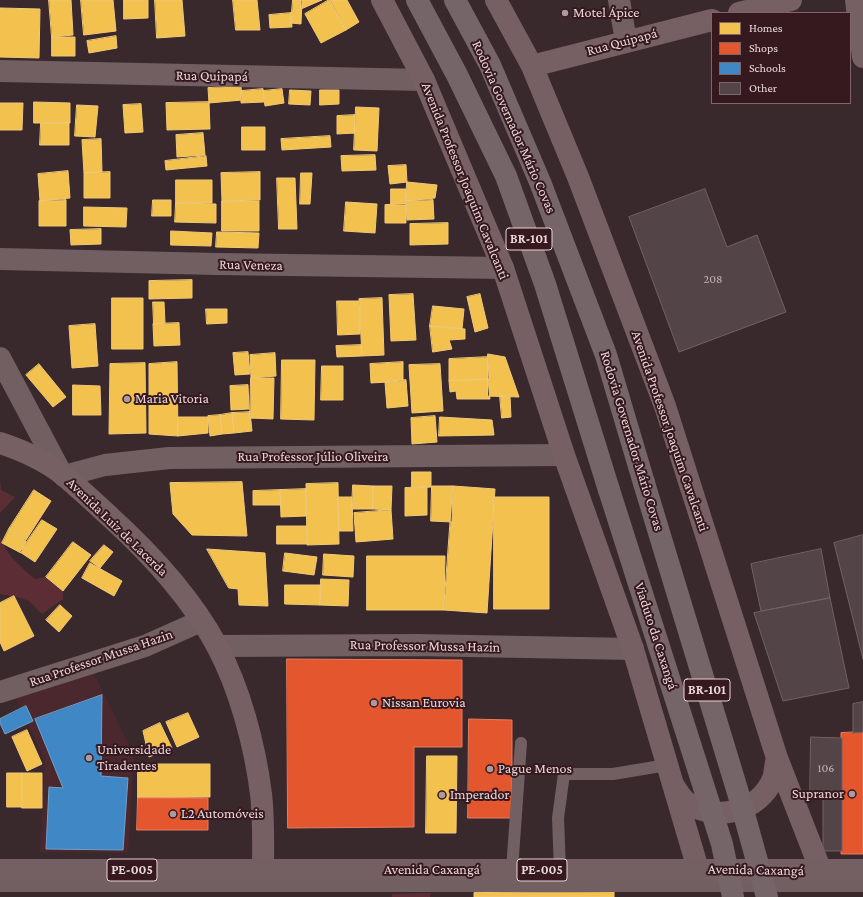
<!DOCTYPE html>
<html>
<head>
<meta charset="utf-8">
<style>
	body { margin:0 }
	#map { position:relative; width:863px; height:897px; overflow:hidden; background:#3a292c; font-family:"Crimson Pro",serif }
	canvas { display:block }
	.legend { position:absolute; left:711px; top:12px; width:140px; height:92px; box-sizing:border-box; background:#35191e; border:1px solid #7d6569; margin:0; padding:5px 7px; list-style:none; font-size:12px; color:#ead7d9 }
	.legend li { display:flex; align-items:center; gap:8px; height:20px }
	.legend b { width:20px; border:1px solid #7d6569 }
</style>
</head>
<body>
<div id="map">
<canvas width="863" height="897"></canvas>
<ul class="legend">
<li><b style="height:11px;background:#f2c14e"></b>Homes</li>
<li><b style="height:11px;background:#e4572e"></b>Shops</li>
<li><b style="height:11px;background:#3f88c5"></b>Schools</li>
<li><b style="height:11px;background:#534547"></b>Other</li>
</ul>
</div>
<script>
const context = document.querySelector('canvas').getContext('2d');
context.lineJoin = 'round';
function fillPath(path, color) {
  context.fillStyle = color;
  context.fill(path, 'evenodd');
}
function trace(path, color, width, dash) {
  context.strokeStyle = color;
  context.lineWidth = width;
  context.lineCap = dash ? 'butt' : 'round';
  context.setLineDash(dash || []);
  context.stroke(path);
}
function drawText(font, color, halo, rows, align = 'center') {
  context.font = font + ' "Crimson Pro",serif';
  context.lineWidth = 4;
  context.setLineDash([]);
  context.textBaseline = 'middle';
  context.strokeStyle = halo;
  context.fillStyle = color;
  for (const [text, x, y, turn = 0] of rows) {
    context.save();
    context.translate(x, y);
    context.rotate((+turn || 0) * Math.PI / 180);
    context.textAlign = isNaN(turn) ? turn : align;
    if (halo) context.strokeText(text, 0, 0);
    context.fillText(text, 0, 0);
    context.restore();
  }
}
fillPath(new Path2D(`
	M91,668l43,87 -6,98 -88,-1 5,-91 -31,-68z`), '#4a282e');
fillPath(new Path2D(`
	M0,480l1,10 14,7 -15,16z
	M0,537c5,17 22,31 35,42l11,-2 17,14v8l-21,15 -13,-13 -8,-3 -21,-4z
	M430,893v4h-38v-3z`), '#5d2d36');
const homes = new Path2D(`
	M49,0h22l2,35 -21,2z
	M81,0h32l3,31 -32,4z
	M124,0h24v18l-24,1z
	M155,0h27l3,36 -28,2z
	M233,0h24l3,30h-24z
	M293,0h9l-1,24 -10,-1z
	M301,0h21l-21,9z
	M329,0l17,30 -25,13 -16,-29z
	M330,0h17l12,22 -13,8z
	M0,8l40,1 -1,49 -39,-1z
	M291,13l1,14 -22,1 -1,-13z
	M116,36l1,12 -28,5 -2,-12z
	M52,37h23v19h-23z
	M241,86l1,14 -33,3 -1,-15z
	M263,89l1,13 -23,1v-12z
	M282,89l2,14 -19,3 -2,-15z
	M290,90l21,1 -1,14 -21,-1z
	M320,90h19v14l-19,1z
	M34,102l36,1v20h-36z
	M209,102l1,27 -43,1 -1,-27z
	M0,103h23l-1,27h-22z
	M141,104l2,28 -18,1 -2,-28z
	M77,105l21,1 -3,31 -20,-1z
	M356,107l23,1 -2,43 -23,-1z
	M355,115v18l-18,1v-18z
	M41,123h28v22h-29z
	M242,127h23v23h-23z
	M203,133l2,22 -28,2 -1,-22z
	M330,136l1,11 -49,3 -1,-11z
	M101,139l1,33 -18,1 -2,-33z
	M375,155l1,15 -34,1 -1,-15z
	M206,156l1,10 -41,4 -1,-9z
	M406,165l1,17 -17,2 -2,-18z
	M68,171l2,27 -30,3 -2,-27z
	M110,172v26h-26v-25z
	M260,172v28l-38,1 -1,-28z
	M301,173h11l-2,31h-10z
	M277,178h18l2,51h-18z
	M176,180h36v23h-36z
	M407,182l30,3 -2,13 -29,3z
	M391,189h15l1,16h-16z
	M66,200v26h-27v-25z
	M153,200h18v16h-19z
	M433,200l1,19 -27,1 -1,-19z
	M222,201h37v30h-37z
	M346,202l31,2 -2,29 -31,-2z
	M176,203l40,1v19l-41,-1z
	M406,204v19h-21v-18z
	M84,207l43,1 -1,19 -42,-1z
	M448,223v21l-38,1v-21z
	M101,229v15l-30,1 -1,-15z
	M171,231l41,2 -1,13 -40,-1z
	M217,232l42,1 -1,15 -42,-1z
	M192,280v18l-43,1v-18z
	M413,294l3,46 -25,1 -2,-46z
	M480,294l8,34 -13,4 -8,-35z
	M112,298h31v51h-31z
	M382,298l2,57 -22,1 -3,-57z
	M337,301h23v33l-22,1z
	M153,302h11l1,21 -11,1z
	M433,306l31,3 -2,20 -32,-3z
	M206,309h21v14l-20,1z
	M179,323l1,22 -26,1 -1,-22z
	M95,324l3,42 -26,2 -3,-42z
	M430,326l35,3v10l-16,1 3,9 -19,3z
	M361,345l1,11 -25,1 -1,-11z
	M248,352l2,22 -15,1 -2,-22z
	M275,353l1,23 -25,2 -1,-23z
	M488,354l17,3 14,40 -31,-1z
	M488,357l1,22 -40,2v-22z
	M282,360h33l-1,60 -33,-1z
	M177,362l1,74 -29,-2v-70z
	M403,362v19l-32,2 -1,-19z
	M145,363l1,70 -37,1 1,-70z
	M39,364l27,33 -13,10 -27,-32z
	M440,364l3,47 -31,2 -3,-48z
	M322,366h21v34h-22z
	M251,378h23l-1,41 -23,-1z
	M488,379l2,20h-33l-1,-8 -6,1 -1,-11z
	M406,380l2,26 -21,2 -2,-26z
	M73,385l27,1 1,29h-28z
	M248,385l1,24 -18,1 -1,-24z
	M500,396h10l1,21 -9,1z
	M250,412l2,19 -18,2 -2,-20z
	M232,413l2,20 -12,1 -2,-19z
	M220,415l2,19 -12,2 -2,-20z
	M435,416l2,26 -25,2 -1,-26z
	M178,417h30v16l-30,3z
	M440,417l52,3 2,15 -55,1z
	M412,472h19v15l-19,1z
	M242,482l5,54 -55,-1 -19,-21 -3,-31z
	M338,483l1,61 -32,1 -1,-61z
	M353,485l20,1v23h-21z
	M373,486h19l-1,24 -18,-1z
	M432,486h21l-1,36 -21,-1z
	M453,486l42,3 -8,124 -43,-3z
	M427,487v28l-22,1v-28z
	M306,489v27l-25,1 -1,-27z
	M34,490l17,11 -25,39 -17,-11z
	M280,490l1,15h-28v-14z
	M338,497h14l1,34h-14z
	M494,497h55v112h-55z
	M391,510l2,29 -37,3 -2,-29z
	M42,520l15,9 -22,33 -15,-10z
	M277,526h30v18h-30z
	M9,529l17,12 -5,12 -19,-10z
	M73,542l18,13 -28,36 -17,-14z
	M104,545l9,7 -13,16 -10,-7z
	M207,549l58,4 3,53 -29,-1 -1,-16 -9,-1z
	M285,553l32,4 -3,18 -31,-4z
	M324,554l30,2 -1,21 -30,-2z
	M367,556h78l-1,54h-77z
	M90,563l32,18 -8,15 -32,-18z
	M321,579l28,1 -1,26 -28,-1z
	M285,585h36l-1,20 -35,-1z
	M14,596l20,40 -30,15 -4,-9v-39z
	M60,605l12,11 -13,16 -13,-12z
	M188,713l11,24 -22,10 -11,-25z
	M160,723l12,25 -23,9 -6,-26z
	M27,730l15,34 -15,7 -15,-34z
	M427,756h30l-1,77h-30z
	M138,764h72v33l-72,1z
	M7,773h15v34h-15z
	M22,773h20v35h-20z
	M614,892v5h-140v-4z`);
fillPath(homes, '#f2c14e');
trace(homes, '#f0c878', 1);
const shops = new Path2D(`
	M287,659l175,1v87h-48v80l-126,1z
	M469,719l43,1v98h-44z
	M863,732v122h-22v-121z
	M138,798h70v32h-71z`);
fillPath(shops, '#e4572e');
trace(shops, '#e67d61', 1);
const schools = new Path2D(`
	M102,695l-1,81 27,2 -5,72 -77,-1 3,-62 14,1 -28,-69z
	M26,706l7,15 -28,13 -5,-11v-4z`);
fillPath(schools, '#3f88c5');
trace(schools, '#72a0cb', 1);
const building = new Path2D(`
	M705,189l22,58 30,-12 29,77 -107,40 -50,-135z
	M863,535v124l-29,-116z
	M821,549l9,49 -69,13 -10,-47z
	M830,598l19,90 -66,13 -29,-88z
	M863,702v30l-10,1v-29z
	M811,737l31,1v113h-19v-54l-13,1z`);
fillPath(building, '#534547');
trace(building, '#706164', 1);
trace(new Path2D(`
	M512,870l9,-127
	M560,870l-2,-52 6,-44h49l54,-9
	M0,886h863`), '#725f62', 12);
trace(new Path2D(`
	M619,0l7,41
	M0,71l424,9
	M0,259l217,5 286,4
	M0,358l61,115
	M64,476l41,-11 64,-7 395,-3
	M217,646l199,-1 217,4
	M0,692l145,-46 56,-25`), '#725f62', 22);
trace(new Path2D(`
	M382,0l42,80 79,188 61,187 69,194 65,220
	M496,0l36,66 46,111 87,229 112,352 44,113
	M856,0l7,57
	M739,13l52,-13
	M532,66l180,-46
	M0,443c21,7 44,17 62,31 16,13 32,28 47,42 42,38 81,80 108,130 23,43 38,100 44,148 3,25 2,51 2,76
	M674,786c3,5 7,11 11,15 29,22 73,12 88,-22 2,-6 2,-15 4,-21`), '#766063', 22);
trace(new Path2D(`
	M0,870h863`), '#745f62', 22);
trace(new Path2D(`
	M417,0l40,75 49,101 39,108 64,206
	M455,0l35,65 50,117 66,173 38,128`), '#766568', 22);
trace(new Path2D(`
	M644,483l95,313 28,101
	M609,490l113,354 11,53`), '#766568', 22);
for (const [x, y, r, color] of [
	[565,13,4,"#ac9a9c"],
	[127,399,4,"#ac9a9c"],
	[374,703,4,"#ac9a9c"],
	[89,758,4,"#ac9a9c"],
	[490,769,4,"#ac9a9c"],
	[852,794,4,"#ac9a9c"],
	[442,795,4,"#ac9a9c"],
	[173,814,4,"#ac9a9c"]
]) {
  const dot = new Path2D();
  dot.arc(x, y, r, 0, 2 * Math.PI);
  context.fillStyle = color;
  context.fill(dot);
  trace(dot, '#35191e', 1.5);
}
drawText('12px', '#c4b2b4', null, [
	["208",713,279],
	["106",826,768]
]);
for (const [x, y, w] of [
	[529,239,46],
	[707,690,46],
	[132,870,50],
	[542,870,50]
]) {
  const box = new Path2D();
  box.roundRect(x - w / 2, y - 11, w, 22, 3);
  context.fillStyle = '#35191e';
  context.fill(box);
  trace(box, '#ead7d9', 1);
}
drawText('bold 13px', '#ead7d9', null, [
	["BR-101",529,239],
	["BR-101",707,690],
	["PE-005",132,870],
	["PE-005",542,870]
]);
drawText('14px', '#ead7d9', '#35191e', [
	["Motel Ápice",573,13],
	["Maria Vitoria",135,399],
	["Nissan Eurovia",382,703],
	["Universidade",97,750],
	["Tiradentes",97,766],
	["Pague Menos",498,769],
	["Supranor",844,794,"right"],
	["Imperador",450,795],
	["L2 Automóveis",181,814]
], 'left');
drawText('14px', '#ead7d9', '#35191e', [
	["Rua Quipapá",622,42,-15],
	["Rua Quipapá",212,76,1],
	["Rodovia Governador Mário Covas",514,127,66],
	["Avenida Professor Joaquim Cavalcanti",465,181,68],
	["Rua Veneza",251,265,1],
	["Avenida Professor Joaquim Cavalcanti",670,431,71],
	["Rodovia Governador Mário Covas",632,441,73],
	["Rua Professor Júlio Oliveira",313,457],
	["Avenida Luiz de Lacerda",117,527,44],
	["Viaduto da Caxangá",656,636,72],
	["Rua Professor Mussa Hazin",425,646,1],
	["Rua Professor Mussa Hazin",101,658,-19],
	["Avenida Caxangá",432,870],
	["Avenida Caxangá",756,870,1]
]);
</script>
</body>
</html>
